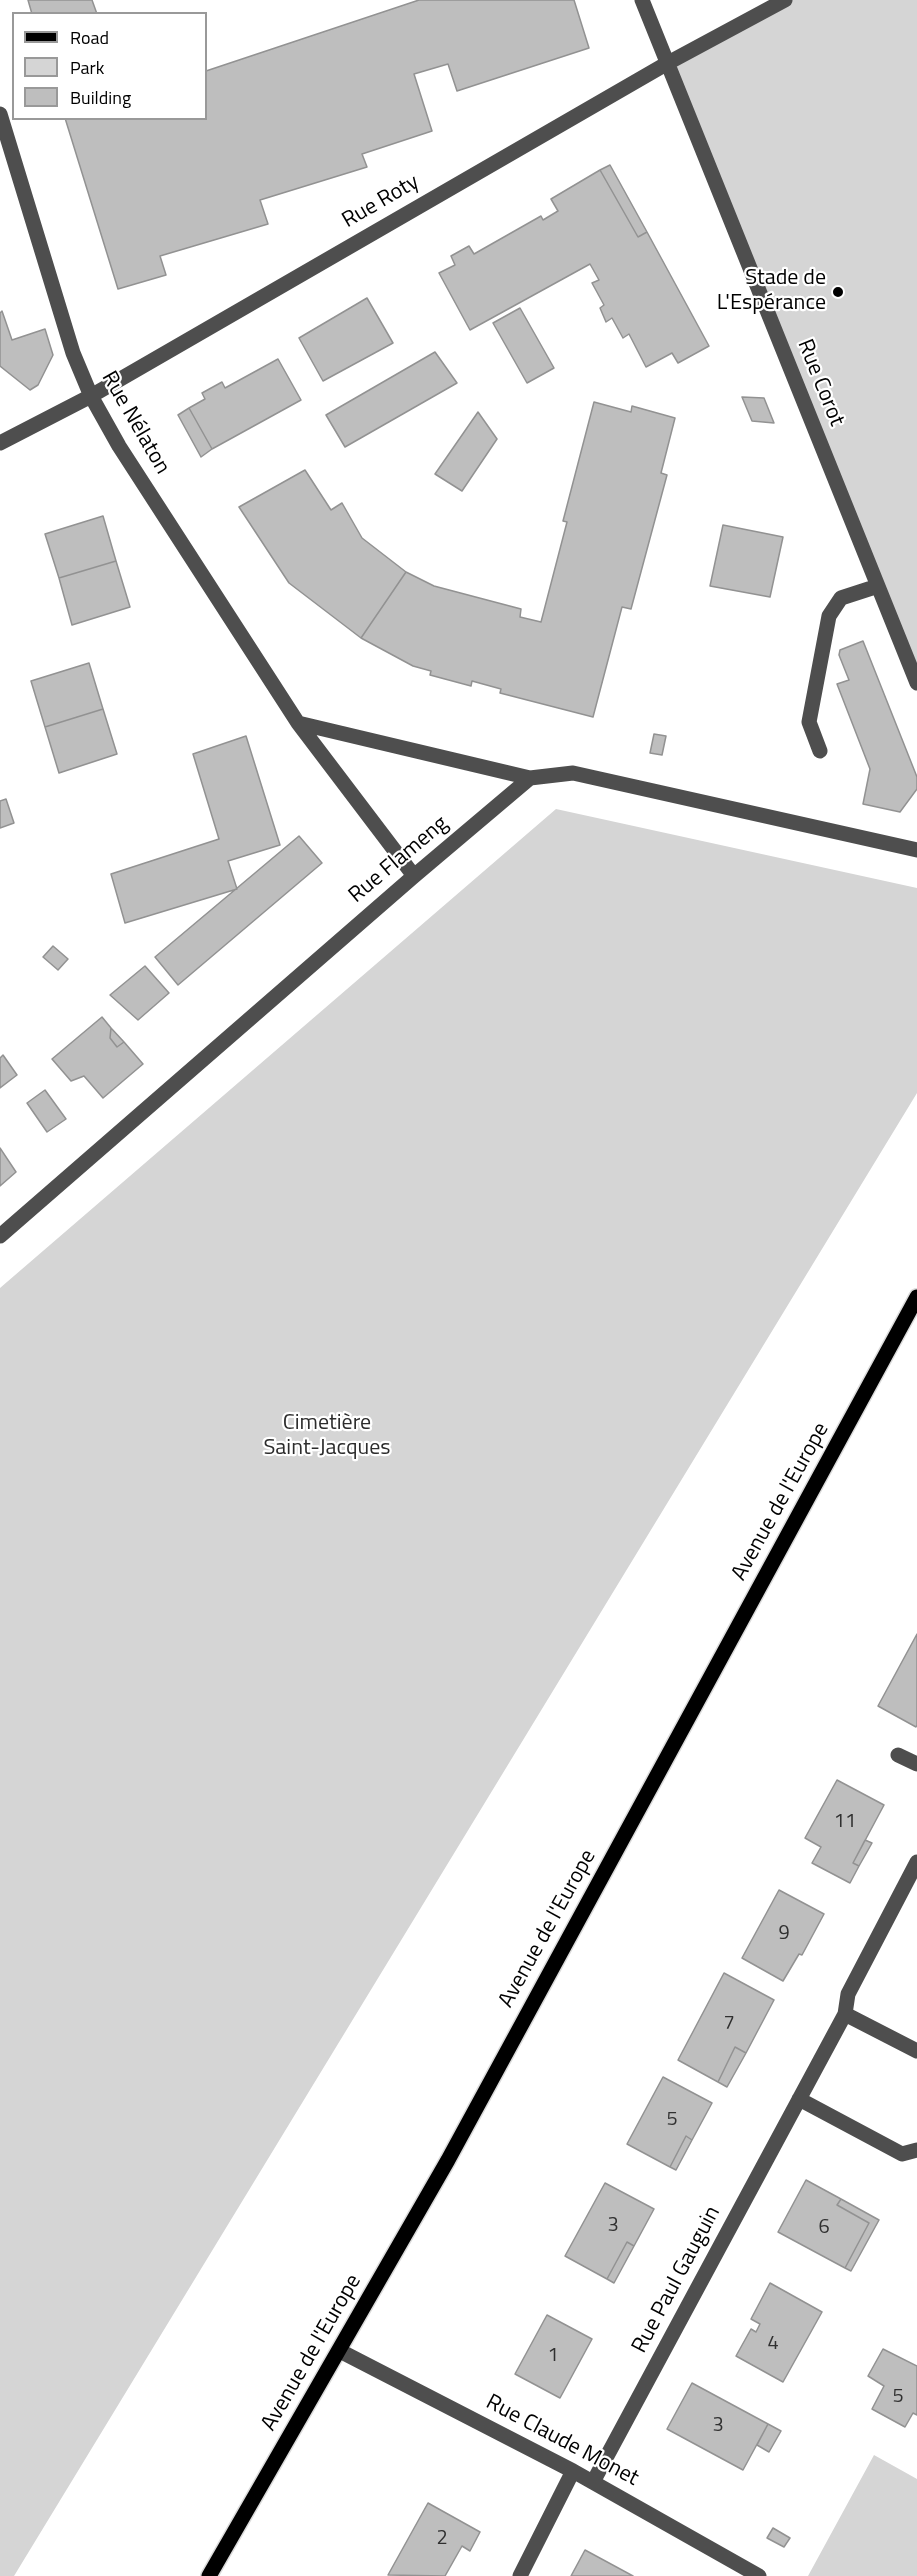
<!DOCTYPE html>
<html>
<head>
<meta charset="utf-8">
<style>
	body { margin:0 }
	#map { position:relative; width:917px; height:2576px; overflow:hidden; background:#fff; font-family:"Titillium Web",sans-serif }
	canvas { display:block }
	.legend { position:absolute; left:12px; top:12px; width:195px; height:108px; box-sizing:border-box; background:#fff; border:2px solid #999; margin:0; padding:8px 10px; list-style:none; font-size:18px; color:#000 }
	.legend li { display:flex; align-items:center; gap:12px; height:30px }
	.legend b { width:30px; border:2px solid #999 }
</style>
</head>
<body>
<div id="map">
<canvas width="917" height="2576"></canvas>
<ul class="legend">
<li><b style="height:8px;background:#000"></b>Road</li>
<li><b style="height:16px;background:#d5d5d5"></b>Park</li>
<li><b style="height:16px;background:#bebebe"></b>Building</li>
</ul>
</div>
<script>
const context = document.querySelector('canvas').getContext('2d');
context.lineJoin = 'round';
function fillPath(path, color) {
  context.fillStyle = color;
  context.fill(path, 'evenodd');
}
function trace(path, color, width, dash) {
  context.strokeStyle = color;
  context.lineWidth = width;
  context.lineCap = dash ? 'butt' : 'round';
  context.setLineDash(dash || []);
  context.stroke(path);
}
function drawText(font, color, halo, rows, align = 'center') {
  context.font = font + ' "Titillium Web",sans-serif';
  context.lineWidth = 4.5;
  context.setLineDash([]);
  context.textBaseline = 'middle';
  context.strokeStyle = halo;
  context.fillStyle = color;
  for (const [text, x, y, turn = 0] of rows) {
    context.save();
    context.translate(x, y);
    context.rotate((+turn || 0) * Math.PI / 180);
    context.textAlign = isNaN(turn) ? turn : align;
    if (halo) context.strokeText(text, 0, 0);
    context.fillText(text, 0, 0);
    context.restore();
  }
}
fillPath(new Path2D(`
	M785,0h132v683l-251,-619z
	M556,809l361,79v205l-903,1483h-14v-1288z
	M874,2455l43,24v97h-109z`), '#d5d5d5');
const building = new Path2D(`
	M28,0h64l5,14h-65z
	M419,0h155l15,48 -132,43 -9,-27 -34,10 18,57 -70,23 5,13 -107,33 8,24 -108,32 6,19 -48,14 -53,-171h141v-47z
	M610,165l37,67 -9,5 -38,-67z
	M600,170l38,67 9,-5 62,114 -31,17 -6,-10 -26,14 -17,-33 -6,4 -11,-20 -6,4 -6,-14 4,-3 -12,-22 7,-3 -9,-16 -120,66 -31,-57 16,-8 -4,-9 18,-10 5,8 67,-38 2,4 15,-9 -7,-12z
	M367,298l26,45 -70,38 -24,-43z
	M520,308l34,60 -27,15 -34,-60z
	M2,311l10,29 33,-11 8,26 -15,30 -8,5 -30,-24v-53z
	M435,352l22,31 -112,64 -19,-32z
	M278,359l23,41 -89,49 -23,-41 16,-9 -3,-6 20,-11 3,6z
	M742,397l22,1 10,25 -22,-2z
	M594,402l37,10 1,-6 43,12 -14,55 6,2 -36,134 -9,-2 -29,110 -93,-24 1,-4 -29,-8 -1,5 -41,-11 1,-4 -18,-5 -52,-28 45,-66 28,14 87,23 -1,8 21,5 26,-100 -4,-1z
	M189,408l23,41 -11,8 -23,-42z
	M478,412l19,27 -35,52 -27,-17z
	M305,470l26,40 11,-7 20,35 44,34 -45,66 -72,-55 -50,-76z
	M103,516l13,45 -57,17 -14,-44z
	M723,525l60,12 -13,60 -60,-11z
	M116,561l14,46 -58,18 -13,-47z
	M863,641l54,136v12l-17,23 -37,-8 7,-35 -33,-85 12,-4 -10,-25 1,-5z
	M89,663l14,46 -58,18 -14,-46z
	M103,709l14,45 -58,19 -14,-46z
	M654,734l12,2 -4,19 -12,-2z
	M246,736l34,109 -52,16 9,28 -112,34 -14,-49 108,-35 -26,-85z
	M6,799l8,24 -14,5v-27z
	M299,836l23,27 -144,122 -23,-28z
	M53,946l15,13 -10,11 -15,-13z
	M145,966l24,27 -31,27 -28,-25z
	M102,1017l9,11 -1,10 7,9 7,-5 19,22 -40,34 -19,-22 -13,5 -19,-22z
	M111,1028l13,14 -7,5 -7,-9z
	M3,1055l14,20 -17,13v-30z
	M45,1090l21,29 -19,13 -20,-29z
	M0,1148l16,24 -16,14z
	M917,1634v91l-1,2 -38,-21z
	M837,1780l47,25 -31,58 6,3 -9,17 -38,-20 9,-16 -16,-9z
	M865,1840l7,3 -13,23 -6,-3z
	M779,1890l45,24 -22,41 -3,-1 -16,27 -41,-23z
	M724,1973l50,27 -28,53 -11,-6 -17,35 -40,-22z
	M735,2047l11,6 -19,34 -9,-5z
	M663,2077l49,26 -20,37 -6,-4 -16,31 -43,-23z
	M686,2136l6,4 -16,30 -6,-3z
	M806,2180l35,19 -4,6 32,18 -24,45 -67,-36z
	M605,2183l49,26 -20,37 -7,-4 -20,37 -42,-23z
	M841,2199l38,21 -28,51 -6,-3 24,-45 -32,-18z
	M627,2242l7,4 -20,37 -7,-4z
	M770,2283l52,29 -39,70 -47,-26 15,-27 5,3 4,-8 -9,-5z
	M547,2315l45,24 -32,59 -45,-24z
	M883,2349l34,17v49l-4,-2 -8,14 -33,-18 12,-23 -16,-10z
	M692,2383l76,41 -25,46 -76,-41z
	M768,2424l13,7 -12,21 -12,-7z
	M428,2503l52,29 -10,19 -8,-5 -17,30 -57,-1z
	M773,2528l17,10 -6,9 -17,-9z
	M585,2550l48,26h-62z`);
fillPath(building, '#bebebe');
trace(building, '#929292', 1.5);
const major = new Path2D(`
	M209,2576l239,-416 469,-863`);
trace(major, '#dbdbdb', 18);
trace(new Path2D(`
	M642,0l275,683
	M0,114l73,239 18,43 28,50 179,277 116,153
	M0,443l91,-47 575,-332 119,-64
	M298,723l232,55
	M820,751l-11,-29 20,-106 12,-18 37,-12
	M0,1236l414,-360 116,-98 43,-5 344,77
	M898,1755l19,9
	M845,2014l72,37
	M799,2099l103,55 15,-4
	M340,2351l233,120 186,105
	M593,2482l252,-468 3,-20 69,-132
	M520,2576l53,-105`), '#4e4e4e', 15);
trace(major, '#000', 15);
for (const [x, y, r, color] of [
	[838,292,6,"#000"]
]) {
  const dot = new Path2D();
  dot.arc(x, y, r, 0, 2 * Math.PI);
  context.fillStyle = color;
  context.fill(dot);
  trace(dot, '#fff', 2);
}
drawText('20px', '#303030', null, [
	["11",845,1822],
	["9",784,1934],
	["7",729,2024],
	["5",672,2120],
	["3",613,2226],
	["6",824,2228],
	["4",773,2344],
	["1",553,2356],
	["5",898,2397],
	["3",718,2426],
	["2",442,2539]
]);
drawText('22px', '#000', '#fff', [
	["Rue Roty",381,202,-30],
	["Rue Corot",820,383,68],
	["Rue Nélaton",135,423,60],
	["Rue Flameng",399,860,-40],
	["Avenue de l'Europe",781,1502,-61],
	["Avenue de l'Europe",548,1929,-61],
	["Rue Paul Gauguin",677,2280,-62],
	["Avenue de l'Europe",312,2353,-60],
	["Rue Claude Monet",562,2441,28]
]);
drawText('22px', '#000', '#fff', [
	["Stade de",826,279],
	["L'Espérance",826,304]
], 'right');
drawText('22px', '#2c2c2c', '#fff', [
	["Cimetière",327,1424],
	["Saint-Jacques",327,1449]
]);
</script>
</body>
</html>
